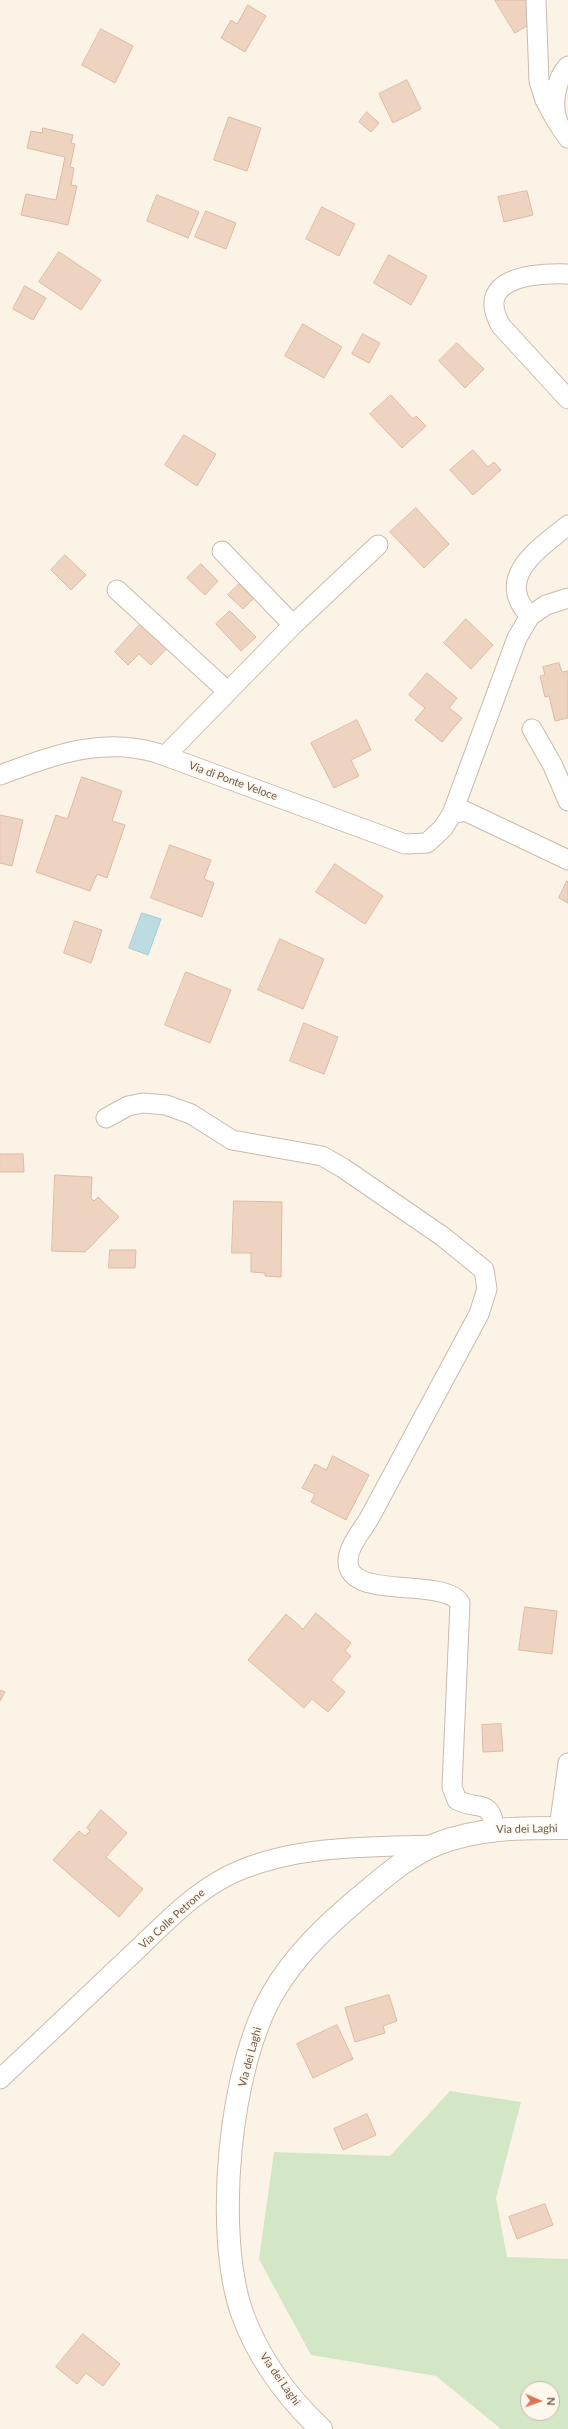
<!DOCTYPE html>
<html>
<head>
<meta charset="utf-8">
<style>
	body { margin:0 }
	#map { position:relative; width:568px; height:2429px; overflow:hidden; background:#faf3e6; font-family:Lato,sans-serif }
	canvas { display:block }
	.north { position:absolute; left:520px; top:2381px; width:40px; height:40px; box-sizing:border-box; background:#fdf7ec; border:1px solid #c5b9ac; border-radius:50%; rotate:92deg; font-size:11px; font-weight:700; line-height:16px; text-align:center; color:#715b4d }
	.north::after { content:''; display:block; margin:auto; width:14px; height:18px; background:#da7656; clip-path:polygon(50% 0,100% 100%,50% 72%,0 100%) }
</style>
</head>
<body>
<div id="map">
<canvas width="568" height="2429"></canvas>
<div class="north">N</div>
</div>
<script>
const context = document.querySelector('canvas').getContext('2d');
context.lineJoin = 'round';
function fillPath(path, color) {
  context.fillStyle = color;
  context.fill(path, 'evenodd');
}
function trace(path, color, width, dash) {
  context.strokeStyle = color;
  context.lineWidth = width;
  context.lineCap = dash ? 'butt' : 'round';
  context.setLineDash(dash || []);
  context.stroke(path);
}
function drawText(font, color, halo, rows, align = 'center') {
  context.font = font + ' Lato,sans-serif';
  context.lineWidth = 3;
  context.setLineDash([]);
  context.textBaseline = 'middle';
  context.strokeStyle = halo;
  context.fillStyle = color;
  for (const [text, x, y, turn = 0] of rows) {
    context.save();
    context.translate(x, y);
    context.rotate((+turn || 0) * Math.PI / 180);
    context.textAlign = isNaN(turn) ? turn : align;
    if (halo) context.strokeText(text, 0, 0);
    context.fillText(text, 0, 0);
    context.restore();
  }
}
fillPath(new Path2D(`
	M450,2091l71,11 -25,96 11,59 61,2v170h-67l-65,-53 -125,-21 -52,-96 15,-107 116,4zM528,2389h24v24h-24z`), '#d3e7c6');
const water = new Path2D(`
	M142,913l19,6 -13,36 -19,-7z`);
fillPath(water, '#bcdce2');
trace(water, '#a3cbd3', 1);
const building = new Path2D(`
	M495,0h36l4,7 -9,6 6,10 -17,10z
	M248,5l18,11 -21,36 -24,-14 10,-18 6,4z
	M101,29l32,17 -18,37 -33,-18z
	M407,80l14,29 -28,14 -14,-29z
	M367,112l12,11 -8,9 -12,-10z
	M229,117l32,11 -14,43 -33,-11z
	M43,128l30,7 -2,8 4,1 -5,23 4,1 -3,17 6,1 -9,39 -47,-10 5,-21 30,6 9,-43 -38,-9 4,-17 11,2z
	M527,191l6,24 -29,7 -6,-25z
	M157,195l42,17 -11,26 -41,-17z
	M322,207l33,17 -16,32 -33,-17z
	M206,211l30,12 -10,26 -31,-12z
	M59,252l42,28 -20,30 -42,-28z
	M389,255l38,21 -16,29 -37,-22z
	M25,286l21,12 -13,22 -20,-11z
	M303,324l39,23 -18,31 -39,-22z
	M363,334l17,9 -11,20 -17,-9z
	M457,343l27,26 -19,19 -26,-27z
	M391,395l22,24 3,-3 10,10 -24,22 -32,-34z
	M184,435l32,19 -19,32 -32,-21z
	M473,450l15,17 6,-5 7,8 -28,25 -23,-25z
	M416,508l33,36 -25,24 -34,-36z
	M65,555l21,20 -15,15 -20,-20z
	M201,564l17,17 -13,14 -18,-17z
	M239,584l15,14 -11,11 -15,-14z
	M230,611l26,26 -15,14 -25,-27z
	M145,619l26,25 -20,21 -12,-11 -11,11 -13,-13z
	M466,619l27,26 -22,24 -27,-26z
	M559,663l3,9 6,-1v47l-13,3 -6,-25 -4,1 -5,-21 5,-1 -2,-8z
	M427,673l30,25 -8,10 13,10 -20,24 -27,-22 10,-12 -16,-13z
	M357,720l14,30 -20,10 8,16 -25,12 -23,-45z
	M82,777l40,14 -10,30 13,4 -18,53 -10,-4 -7,17 -54,-19 20,-57 11,4z
	M0,815l23,5 -11,46 -12,-3z
	M170,845l41,15 -7,19 10,4 -12,34 -51,-19z
	M335,864l48,32 -18,28 -49,-32z
	M567,881l1,1v21l-9,-5z
	M75,921l27,9 -11,33 -27,-10z
	M280,939l44,20 -21,50 -45,-19z
	M186,972l45,18 -21,53 -45,-18z
	M304,1023l34,14 -14,37 -34,-13z
	M0,1154h23l1,18h-24z
	M55,1175l37,2 -1,21 3,3 4,-4 21,20 -34,35 -33,-1z
	M234,1201l48,1 -1,75 -16,-1v-3l-14,-1v-19h-19z
	M110,1250h26l-1,18h-26z
	M333,1456l36,19 -23,45 -35,-18 4,-8 -13,-6 13,-24 11,6z
	M525,1607l32,4 -5,43 -33,-4z
	M316,1613l35,30 -6,8 6,5 -20,24 14,12 -17,20 -16,-13 -8,9 -56,-48 38,-46 17,15z
	M0,1690l5,2 -5,9z
	M501,1724l2,27 -20,1 -1,-27z
	M101,1810l26,23 -21,24 37,32 -24,28 -66,-57 26,-29 6,5 5,-5 -3,-3z
	M389,1995l8,26 -14,5 2,7 -30,9 -10,-34z
	M337,2025l16,34 -40,19 -16,-34z
	M367,2114l9,21 -33,15 -9,-21z
	M545,2204l8,21 -36,14 -8,-22z
	M83,2334l37,30 -17,22 -17,-13 -9,11 -21,-17z`);
fillPath(building, '#edd3c0');
trace(building, '#debaa2', 1);
const minor = new Path2D(`
	M536,0l3,81 6,19 12,22
	M568,66c-12,12 -17,40 -10,56 2,6 7,11 10,16
	M568,274c-33,-1 -95,3 -67,52l67,73
	M568,525c-28,23 -75,52 -38,91l-13,22 -65,176 13,-3 103,49
	M222,551l71,74
	M117,590l110,101
	M530,616l16,-11 22,-7
	M532,729l21,37 15,35
	M165,756l128,-131 85,-80
	M0,775c52,-19 101,-39 157,-22l248,91 22,-1 16,-15 9,-14
	M106,1118l22,-12 15,-3 23,2 25,9 41,26 90,16 21,12 99,68 42,34 3,19 -8,25 -109,203c-6,11 -18,24 -21,37 -12,50 94,21 111,49l-8,184 5,13c21,11 34,-3 38,30
	M559,1828l9,-65
	M0,2079c42,-39 84,-79 125,-118 37,-34 71,-74 118,-92 61,-24 127,-22 191,-24`);
const secondary = new Path2D(`
	M321,2429c-34,-32 -63,-72 -79,-116 -28,-81 -13,-245 31,-320 21,-37 54,-68 86,-95 24,-20 48,-42 78,-54 43,-17 86,-16 131,-16`);
trace(minor, '#cbbbad', 21);
trace(secondary, '#cebbab', 24);
trace(minor, '#fff', 19);
trace(secondary, '#fff', 22);
drawText('11px', '#715b4d', '#fdf7ec', [
	["Via di Ponte Veloce",233,781,20],
	["Via dei Laghi",527,1829,-1],
	["Via Colle Petrone",172,1919,-42],
	["Via dei Laghi",250,2057,-75],
	["Via dei Laghi",280,2379,55]
]);
</script>
</body>
</html>
